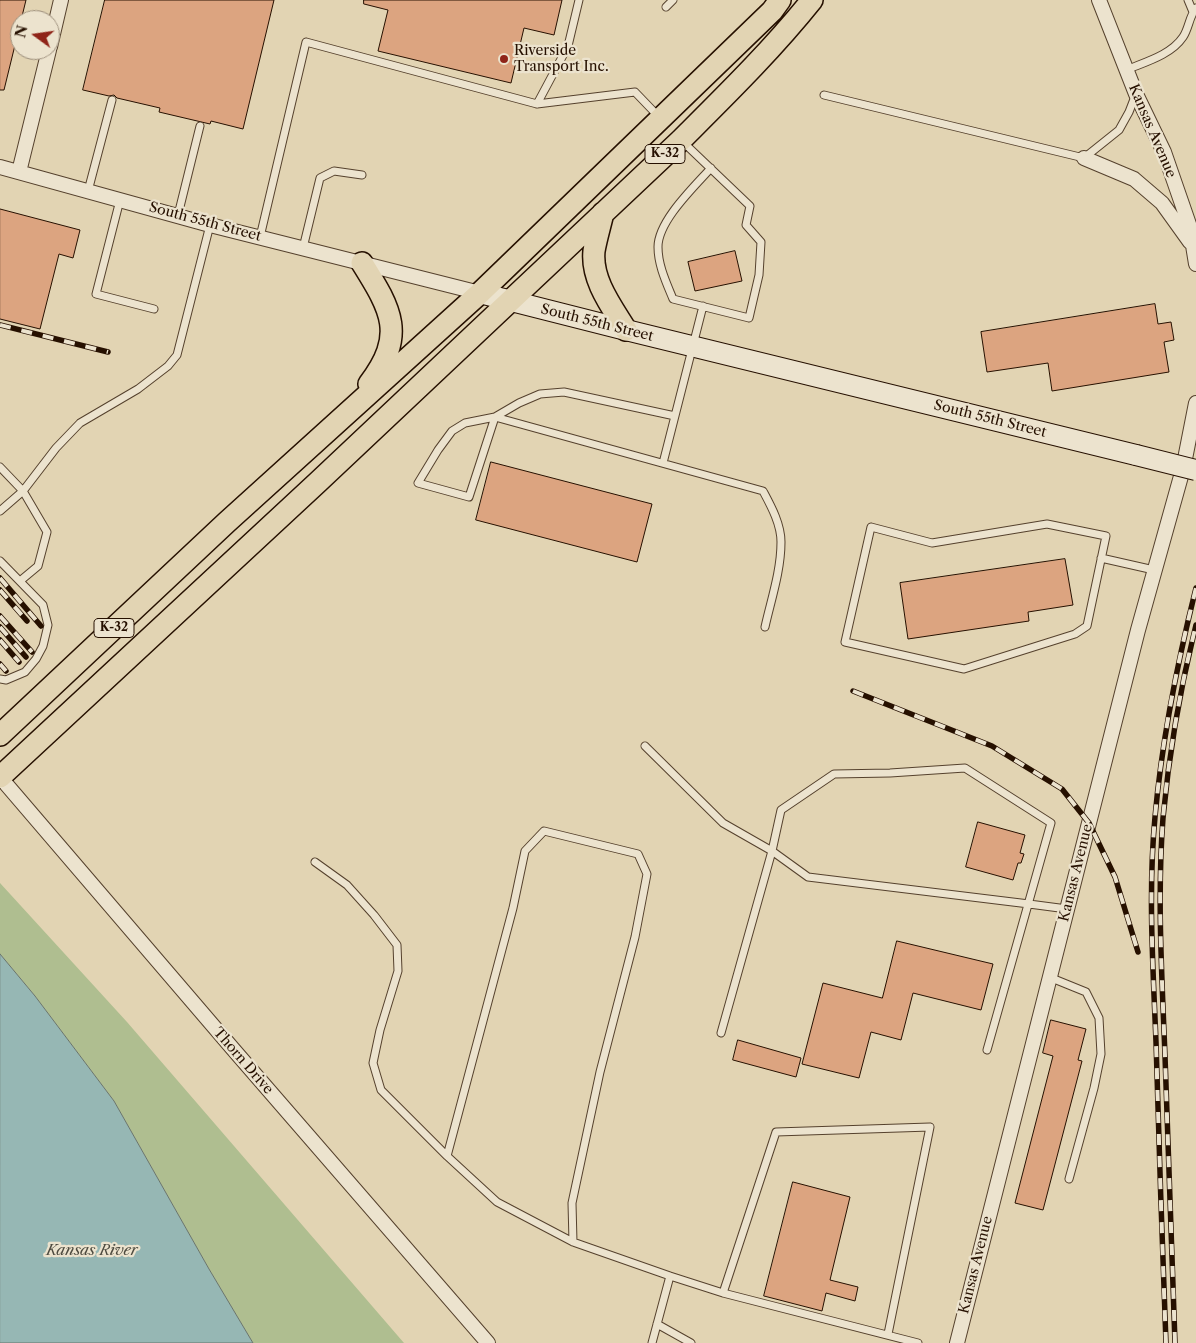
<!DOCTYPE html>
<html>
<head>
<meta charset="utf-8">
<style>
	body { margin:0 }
	#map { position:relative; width:1196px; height:1343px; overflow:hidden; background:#e2d4b3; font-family:"Libre Caslon Text",serif }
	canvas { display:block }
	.north { position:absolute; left:10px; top:10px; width:50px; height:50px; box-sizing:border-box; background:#ece3ce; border:1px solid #9d8f7c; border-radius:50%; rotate:284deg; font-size:14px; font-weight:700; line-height:20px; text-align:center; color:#261000 }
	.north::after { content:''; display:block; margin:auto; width:18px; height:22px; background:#8f2418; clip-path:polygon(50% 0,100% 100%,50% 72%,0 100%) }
</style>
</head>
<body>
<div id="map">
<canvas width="1196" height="1343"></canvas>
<div class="north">N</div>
</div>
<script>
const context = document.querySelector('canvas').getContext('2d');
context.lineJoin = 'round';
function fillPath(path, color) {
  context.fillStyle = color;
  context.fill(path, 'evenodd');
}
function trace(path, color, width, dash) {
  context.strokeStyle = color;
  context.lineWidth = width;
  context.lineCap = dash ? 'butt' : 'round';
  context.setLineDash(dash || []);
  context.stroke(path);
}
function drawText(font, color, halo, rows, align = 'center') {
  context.font = font + ' "Libre Caslon Text",serif';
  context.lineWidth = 4.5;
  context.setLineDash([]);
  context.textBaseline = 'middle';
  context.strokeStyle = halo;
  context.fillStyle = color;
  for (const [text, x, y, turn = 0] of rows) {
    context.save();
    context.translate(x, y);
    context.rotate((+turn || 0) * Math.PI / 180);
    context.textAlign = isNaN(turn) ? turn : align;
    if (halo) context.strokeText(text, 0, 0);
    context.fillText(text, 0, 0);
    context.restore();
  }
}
fillPath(new Path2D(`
	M0,883l127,139 277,321h-151l-44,-74 -95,-168 -79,-105 -35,-42z`), '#afbe90');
const water = new Path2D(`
	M0,954l35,42 79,105 95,168 44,74h-253z`);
fillPath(water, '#96b7b4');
trace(water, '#69746c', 1);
const building = new Path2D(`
	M0,0h26l-22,90h-4z
	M105,0h169l-31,129 -32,-8 -1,3 -51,-12 1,-4 -43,-10 -3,-3 -5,1 -26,-6z
	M364,0h198l-8,35 -30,-7 -13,55 -133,-32 10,-41 -24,-6z
	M0,209l80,21 -7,28 -14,-4 -19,75 -40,-10z
	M735,251l7,30 -47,10 -7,-29z
	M1155,304l3,20 13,-2 3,18 -10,2 5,30 -117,19 -4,-28 -61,9 -6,-40z
	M491,462l161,42 -15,58 -161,-42z
	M1065,559l8,46 -45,7 1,9 -121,18 -8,-56z
	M978,822l47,13 -5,18 4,1 -3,9h-3l-5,17 -47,-13z
	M897,941l96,23 -12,46 -68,-17 -12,47 -30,-8 -12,46 -57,-14 21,-81 59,15z
	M1051,1020l35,9 -8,31 4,1 -39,149 -28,-7 38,-147 -10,-3z
	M738,1040l63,18 -5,19 -63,-17z
	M793,1182l57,15 -20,83 28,7 -3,14 -29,-8 -4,18 -58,-15z`);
fillPath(building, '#dca480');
trace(building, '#261000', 1);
const lane = new Path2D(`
	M1188,0l5,12
	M666,7l7,-7
	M1126,70c19,-8 45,-15 57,-33 6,-9 6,-20 13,-29
	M824,95l260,63 35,-28 10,-18 7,-18
	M537,104l31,-58 11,-46
	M683,142l67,64 -4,19 15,17 -2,33 -10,43 -76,-19c-7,-17 -15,-34 -15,-52 0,-26 36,-60 53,-79
	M88,191l24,-91
	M120,200l-24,94 58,15
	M178,215l22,-89
	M260,237l46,-195 231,62 98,-12 25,26
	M303,248l17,-70 14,-7 28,4
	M675,416l-111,-24 -24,2 -21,9 -24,14 -30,6 -13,8 -14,19 -20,33 51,14 26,-80 268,74c8,15 18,33 18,51 0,29 -10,58 -16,85
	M663,463l40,-157
	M0,467l23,24 24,41 -9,34 -18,15
	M0,511l23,-20 33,-43 24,-25 58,-34 30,-23 9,-11 33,-130
	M1047,524l59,12 -19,90 -12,8 -111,35 -119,-27 26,-115 61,16z
	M1101,558l53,12
	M0,561l43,44 5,20 -5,21 -7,13 -11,13 -19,8 -6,-1
	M645,746l78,77 49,28 -51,182
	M315,862l32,23 27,30 23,30 1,26 -18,59 -7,33 8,27 66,66
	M1049,977l37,15 13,26 2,36 -7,34 -25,91
	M987,1050l64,-227 -86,-55 -75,5 -56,1 -53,36 -9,41 36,26 221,27 38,5
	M573,1242l-1,-39 28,-131 35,-135 12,-63 -9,-20 -94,-23 -19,20 -12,57 -66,248 50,46 76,40 97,34
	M657,1324l34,19
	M888,1334l42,-207 -154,5 -53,161 195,50
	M652,1343l18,-67 53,17`);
const street = new Path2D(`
	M1099,0l37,94 28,58 26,75 6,37
	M50,47l11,-47
	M1084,158l50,21 28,24 28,39
	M0,167l210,58 270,68
	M19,172l30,-122
	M0,777l233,272 255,294
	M957,1343l181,-713 45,-161 13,-66`);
const secondary = new Path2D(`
	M480,293l146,37 510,125`);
const primary = new Path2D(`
	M603,213c-3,13 -7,26 -9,38 -3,29 18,56 32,79
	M362,263c30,48 44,72 7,121
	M0,735l227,-213 253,-229 292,-282 8,-11
	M0,777l318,-295 363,-342c45,-45 91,-90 131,-140`);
trace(lane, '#55412d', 9);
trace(street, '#55412d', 16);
trace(secondary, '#261000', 22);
trace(primary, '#261000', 24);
trace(lane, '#ece3ce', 7);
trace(street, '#ece3ce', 14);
trace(secondary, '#ece3ce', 20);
trace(primary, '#e2d4b3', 21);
const rail = new Path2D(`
	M0,325l108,27
	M0,578l41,48
	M0,590l27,31
	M0,616l32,36
	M0,627l26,30
	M0,640l19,22
	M0,664l6,7
	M853,691l139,55 70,43 27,34 26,54 23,75
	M1166,1343c-4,-100 -7,-201 -10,-301 -3,-75 -8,-151 -1,-225 7,-78 22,-153 41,-229
	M1175,1343c-3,-96 -7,-191 -10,-287 -3,-79 -8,-159 -2,-238 6,-65 17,-129 33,-193`);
trace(rail, '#261000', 5.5);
trace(rail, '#ece3ce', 4, [11]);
const secondaryBridge = new Path2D(`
	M1136,455l60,15`);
trace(secondaryBridge, '#261000', 22, []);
trace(secondaryBridge, '#ece3ce', 20);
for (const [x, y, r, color] of [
	[504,59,5,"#8f2418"]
]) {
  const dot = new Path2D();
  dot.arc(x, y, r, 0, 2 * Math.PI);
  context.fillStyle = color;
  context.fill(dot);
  trace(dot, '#ece3ce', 2);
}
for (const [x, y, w] of [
	[665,154,40],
	[114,628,40]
]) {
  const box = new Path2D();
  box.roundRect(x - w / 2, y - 9.5, w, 19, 4);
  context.fillStyle = '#ece3ce';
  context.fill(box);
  trace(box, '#261000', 1);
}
drawText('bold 12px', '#261000', null, [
	["K-32",665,154],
	["K-32",114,628]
]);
drawText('14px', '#261000', '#ece3ce', [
	["Riverside",514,51],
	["Transport Inc.",514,67]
], 'left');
drawText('14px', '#261000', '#ece3ce', [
	["Kansas Avenue",1152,131,67],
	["South 55th Street",205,222,15],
	["South 55th Street",597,323,14],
	["South 55th Street",990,419,14],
	["Kansas Avenue",1076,873,-76],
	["Thorn Drive",243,1061,49],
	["Kansas Avenue",976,1265,-76]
]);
drawText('italic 15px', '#4d4a3f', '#ece3ce', [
	["Kansas River",92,1251]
]);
</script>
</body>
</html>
